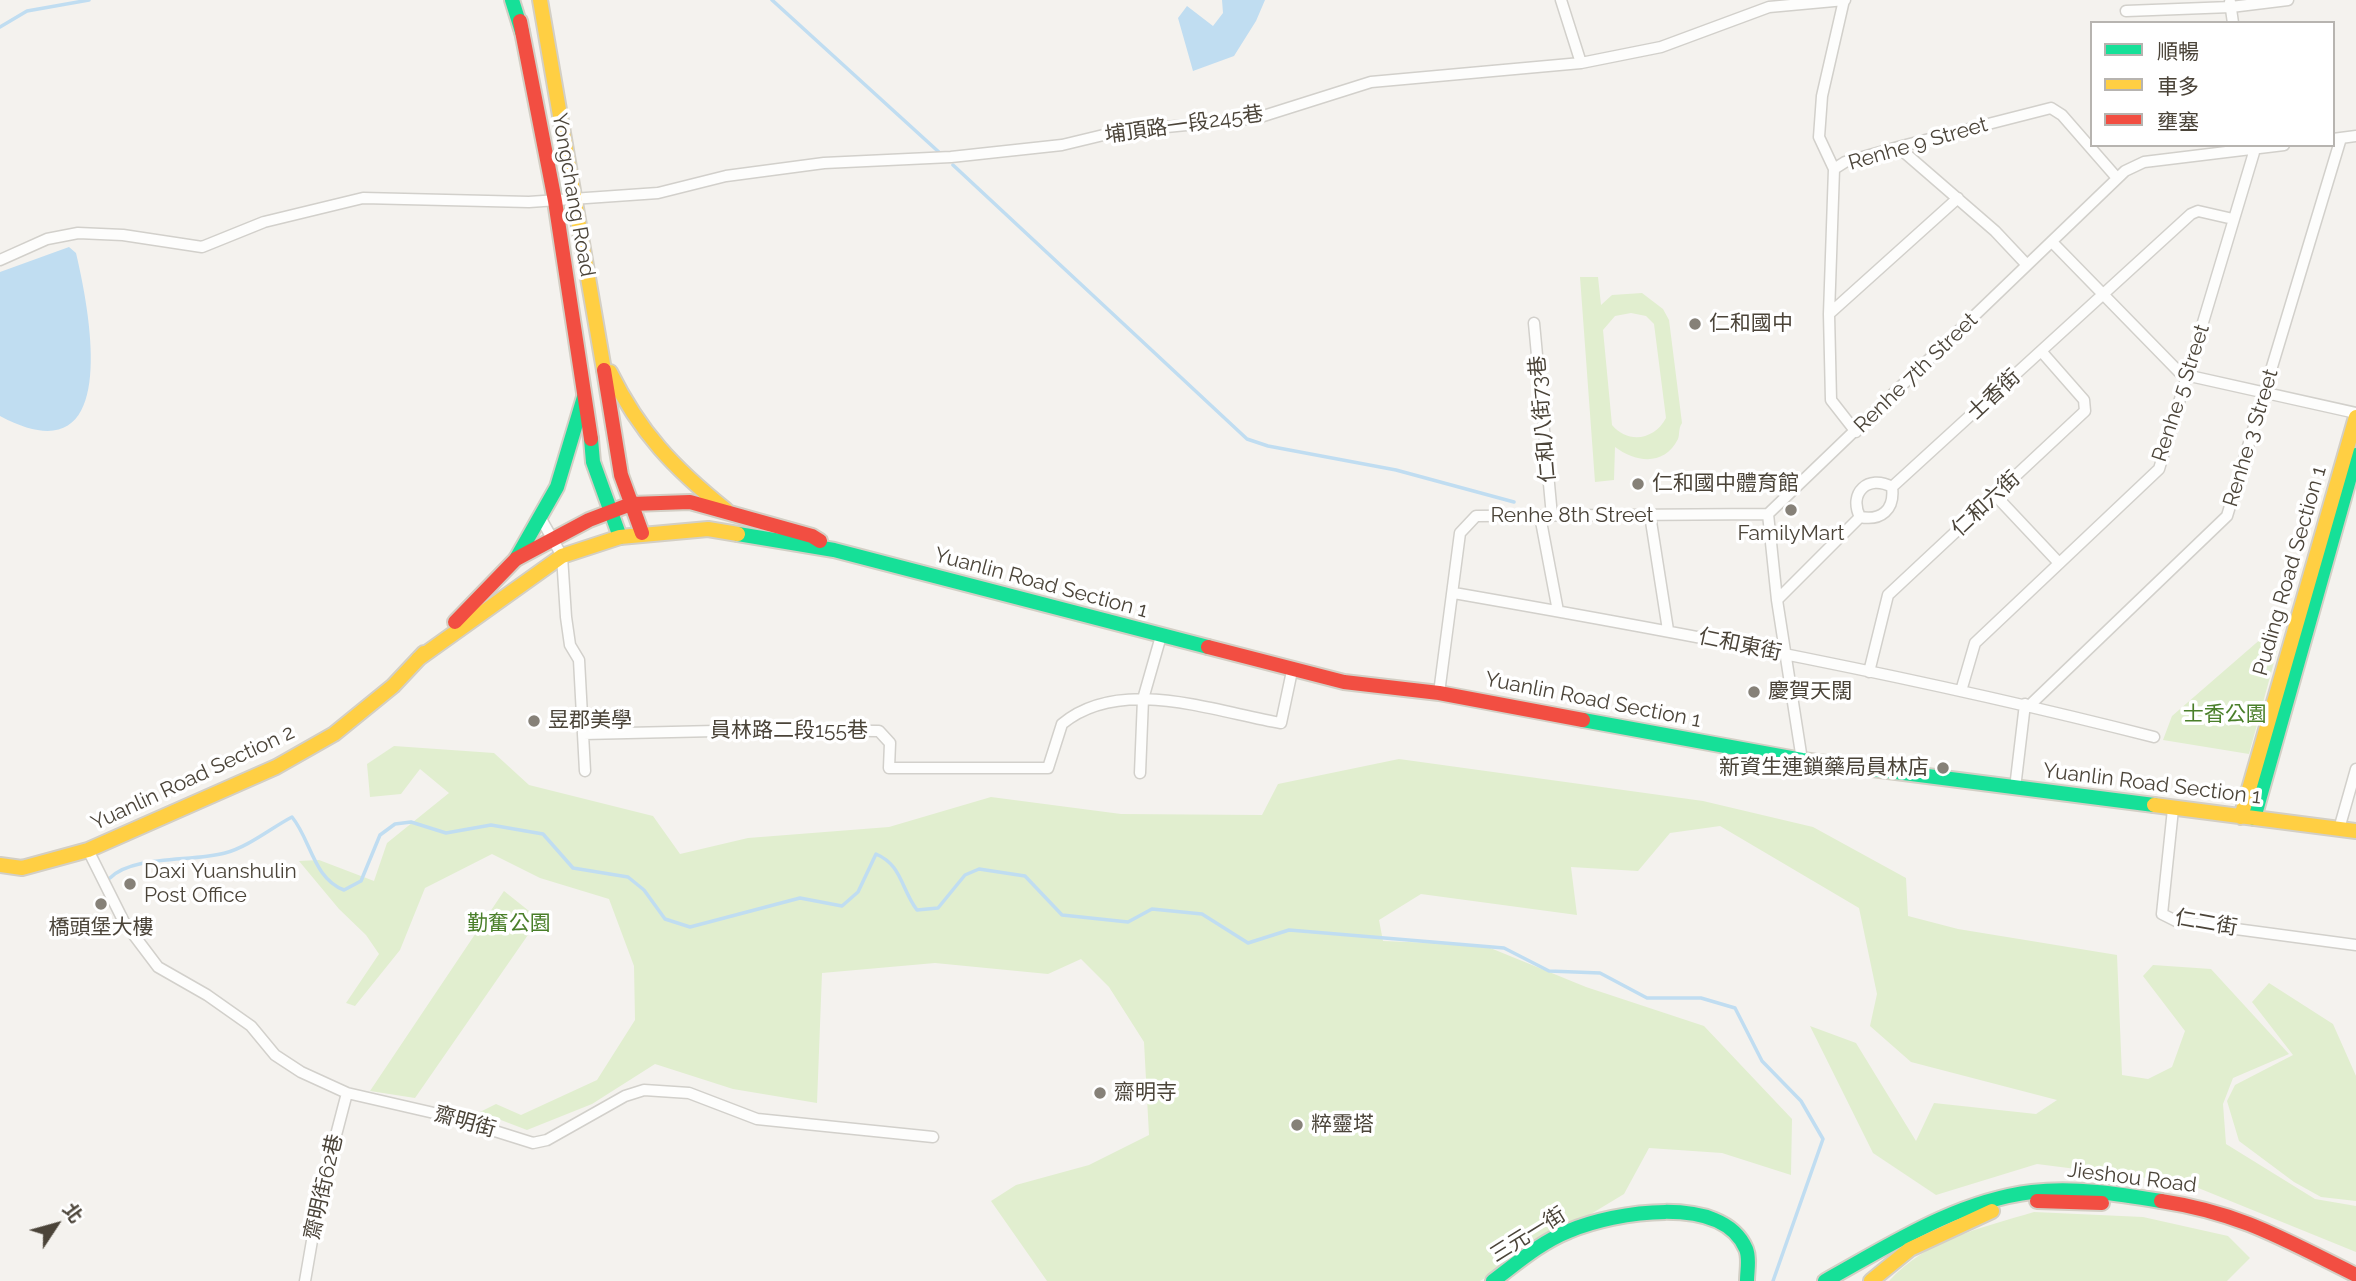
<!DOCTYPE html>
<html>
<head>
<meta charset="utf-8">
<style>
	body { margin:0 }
	#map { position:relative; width:2356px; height:1281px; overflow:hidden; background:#f4f2ee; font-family:Raleway,"Noto Sans TC",sans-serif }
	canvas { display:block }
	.legend { position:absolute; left:2090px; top:21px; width:245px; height:126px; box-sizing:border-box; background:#fff; border:2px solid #b7b4b0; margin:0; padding:9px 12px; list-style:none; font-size:21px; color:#4b4439 }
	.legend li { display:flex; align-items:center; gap:14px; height:35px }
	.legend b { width:35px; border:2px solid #b7b4b0 }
	.north { position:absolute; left:21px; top:1190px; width:70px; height:70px; -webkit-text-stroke:5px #fff; paint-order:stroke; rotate:54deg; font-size:19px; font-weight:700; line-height:28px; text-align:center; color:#4b4439 }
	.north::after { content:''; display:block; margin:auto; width:24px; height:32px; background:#4b4439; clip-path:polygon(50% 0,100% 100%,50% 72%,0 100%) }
</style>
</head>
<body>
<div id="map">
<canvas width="2356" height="1281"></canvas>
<ul class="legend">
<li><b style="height:9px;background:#16e098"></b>順暢</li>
<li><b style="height:9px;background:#ffcf43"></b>車多</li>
<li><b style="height:9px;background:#f24e42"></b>壅塞</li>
</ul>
<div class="north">北</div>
</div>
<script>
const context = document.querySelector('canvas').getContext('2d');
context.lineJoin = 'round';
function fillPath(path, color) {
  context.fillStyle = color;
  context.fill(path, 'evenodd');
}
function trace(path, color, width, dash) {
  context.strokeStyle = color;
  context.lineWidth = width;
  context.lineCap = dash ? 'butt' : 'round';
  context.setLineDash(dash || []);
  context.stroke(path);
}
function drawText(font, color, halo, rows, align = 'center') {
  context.font = font + ' Raleway,"Noto Sans TC",sans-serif';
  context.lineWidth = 7;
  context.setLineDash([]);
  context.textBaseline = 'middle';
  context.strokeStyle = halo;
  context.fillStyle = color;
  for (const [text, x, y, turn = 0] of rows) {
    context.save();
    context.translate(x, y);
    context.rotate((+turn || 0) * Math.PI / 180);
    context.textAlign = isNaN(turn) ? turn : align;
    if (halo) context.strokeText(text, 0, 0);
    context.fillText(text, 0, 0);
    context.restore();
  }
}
fillPath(new Path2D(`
	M1580,277h18l3,28 11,-10 30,-2 21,16 6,11 13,103c-4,6 -2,11 -4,16 -14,28 -43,23 -63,8l-1,33 -19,2zM1631,313l15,3 8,8 12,94c-11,21 -37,27 -54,7l-9,-95 12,-14z
	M2278,624l4,9 -33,121 -86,-14 9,-24z
	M394,746l100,7 35,32 124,31 27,38 68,-16 141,-11 102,-30 130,17 141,1 16,-31 121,-25 304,42 110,26 93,51 2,38 50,13 159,26 5,120 26,4 24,-12 13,-36 -42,-55 10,-11 58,4 78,85 -56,24 -10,26 3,40 89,55 41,7v46l-170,-69 -149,-19 -101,31 -63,-42 -63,-127 46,17 60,98 18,-38 102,11 21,-14 -146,-38 -41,-36 7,-32 -18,-86 -139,-82 -50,7 -32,38 -67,-4 6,48 -156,-21 -42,26 4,21 100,4 103,42 118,39 88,93 -1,56 -69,-22 -73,-5 -25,46 -144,87h-433l-56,-80 25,-16 73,-20 60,-30 -5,-93 -35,-55 -28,-28 -33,15 -113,-11 -113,10 -5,130 -84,-14 -78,-25 -63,40 -65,26 -47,-18 16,-8 25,11 76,-35 38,-60 -1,-54 -25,-67 -69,-21 -48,-24 -67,34 -25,62 -45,56 -9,-3 33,-49 -13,-19 -27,-26 -40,-48 20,-1 55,21 13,-38 62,-50 -29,-24 -19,25 -31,3 -3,-33z
	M504,891l35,28 -124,179 -45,-7z
	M2269,983l64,41 23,52v125l-35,-4 -27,-15 -55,-41 -12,-40 8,-16 58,-30 -41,-53z
	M2034,1212l109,5 85,19 22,22 -23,23h-338c38,-42 92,-53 145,-69z`), '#e1eecf');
fillPath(new Path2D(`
	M1222,0h43l-9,21 -22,35 -41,15 -15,-53 9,-12 26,20 10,-13z
	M69,247l7,6c15,64 46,228 -76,163v-144z`), '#c0ddf1');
trace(new Path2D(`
	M772,0l169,154
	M0,27l27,-16 62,-11
	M953,165l294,274 21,7 128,24 118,32
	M110,878c23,-23 82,-16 115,-25 23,-6 46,-25 67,-36 19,23 21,61 52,73l17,-9 19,-46 15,-11 16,-2 35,11 45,-8 52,9 30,34 55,9 16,13 21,29 25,8 110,-29 42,8 16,-14 18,-38c26,11 25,35 41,56l21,-2 27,-33 14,-6 46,7 37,39 66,7 24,-13 50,5 46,29 41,-13 215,18 45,23 51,2 47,25h54l34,10 27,53 39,40 22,38 -50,142`), '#c0ddf1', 3.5);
const street = new Path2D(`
	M1561,0l20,63
	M2230,2l3,21
	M2126,11l105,-4 57,-7
	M2333,139l23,-3
	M1898,147l97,84 32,34
	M1834,169l-15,-32 3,-41 22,-96
	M2052,242l129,132 175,39
	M0,260l47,-21 31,-6 45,2 79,12 62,-25 99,-24 166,4 129,-9 68,-17 98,-13 127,-6 111,-12 54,-13 141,-14 114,-36 210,-19 80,-16 108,-40 76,-7
	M1829,314l129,-116
	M1534,323l18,193
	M1856,432l-25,-32 -2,-86 5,-145 11,-7 53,-15 153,-39 11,7 55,63
	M1892,487l299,-273 7,-3 35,8
	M1995,495l64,68
	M1650,515l18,115
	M1540,516l18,95
	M540,517l22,39 4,61 4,28 9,15 6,111
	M1860,517c-12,-24 8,-43 32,-30
	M1860,517c21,4 35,-7 32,-30
	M1454,593c235,41 469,85 700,144
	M1777,600l83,-83
	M1869,672l19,-77 197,-184 -1,-11 -43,-49
	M1961,691l14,-48 184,-174 96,-320
	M1439,693l21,-160 16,-17 292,-2
	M2030,705l197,-189 114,-378
	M583,734l177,-4 119,1 11,12 -1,25h159l14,-44c59,-49 153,-12 219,-1l11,-52
	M1802,760l-25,-160 -9,-86 357,-343 19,-9 140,-17
	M1140,773l3,-74 18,-63
	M2015,788l10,-84
	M2173,809l-11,105 14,7 180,24
	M2339,829l17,-60
	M88,850l36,72 34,45 49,28 44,31 24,29 26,17 46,21 100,23 86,27 14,-3 78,-44 19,-6 45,3 68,26 176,18
	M305,1281l14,-81 28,-107`);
const fast = new Path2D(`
	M512,0l10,32
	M591,439l2,23 27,75
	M738,534l96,16 374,97
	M516,559l41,-72 27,-90
	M1583,720l219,40 352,45
	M2254,818l102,-363
	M1493,1281c24,-18 48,-39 76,-50 45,-19 153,-38 177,18 4,9 1,22 1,32
	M1825,1281c65,-36 132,-80 207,-89 43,-5 87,2 129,9`);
const slow = new Path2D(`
	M540,0l64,370
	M610,372c30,61 64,96 116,138
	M418,659l144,-103 58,-19 88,-8 30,5
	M2154,805l202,26
	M2241,817l115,-400
	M0,865l22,3 66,-18 188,-83 58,-33 59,-48 31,-33
	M1871,1281l39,-32 82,-38`);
const jam = new Path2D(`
	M520,21l35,180 36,238
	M604,370l17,105 21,58
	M455,622l61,-63 73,-39 42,-16 59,-2 122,34 8,5
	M1208,647l136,35 95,11 144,27
	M2037,1201l65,2
	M2161,1201c80,12 124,39 195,74`);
trace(street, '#d2d0cb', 13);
trace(fast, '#d3cfc5', 18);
trace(slow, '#d3cfc5', 18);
trace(jam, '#d3cfc5', 18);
trace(street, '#fdfdfc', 10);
trace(fast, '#16e098', 14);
trace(slow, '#ffcf43', 14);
trace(jam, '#f24e42', 14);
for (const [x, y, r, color] of [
	[1695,324,7,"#868178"],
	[1638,484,7,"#868178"],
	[1791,510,7,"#868178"],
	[1754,692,7,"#868178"],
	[534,721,7,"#868178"],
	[1943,768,7,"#868178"],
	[130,884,7,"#868178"],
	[101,904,7,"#868178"],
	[1100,1093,7,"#868178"],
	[1297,1125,7,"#868178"]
]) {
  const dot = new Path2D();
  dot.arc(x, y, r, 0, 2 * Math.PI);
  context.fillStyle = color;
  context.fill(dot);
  trace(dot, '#fff', 2.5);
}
drawText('21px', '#4b4439', '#fff', [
	["埔頂路一段245巷",1184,125,-8],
	["Renhe 9 Street",1918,144,-16],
	["Yongchang Road",573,195,80],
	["Renhe 7th Street",1916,373,-44],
	["Renhe 5 Street",2181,393,-72],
	["士香街",1994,395,-43],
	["仁和八街73巷",1543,419,-95],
	["Renhe 3 Street",2251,438,-73],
	["仁和六街",1986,504,-43],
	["Renhe 8th Street",1572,516],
	["Puding Road Section 1",2290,571,-74],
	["Yuanlin Road Section 1",1041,583,15],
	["仁和東街",1740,645,12],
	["Yuanlin Road Section 1",1593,700,11],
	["員林路二段155巷",789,731],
	["Yuanlin Road Section 2",193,778,-25],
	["Yuanlin Road Section 1",2152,784,7],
	["仁二街",2206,923,10],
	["齋明街",465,1122,16],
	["Jieshou Road",2132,1178,7],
	["齋明街62巷",324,1187,-77],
	["三元一街",1528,1235,-32]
]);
drawText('21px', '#4b4439', '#fff', [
	["仁和國中",1709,324],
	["仁和國中體育館",1652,484],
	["FamilyMart",1791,534,"center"],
	["慶賀天闊",1768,692],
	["昱郡美學",548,721],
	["新資生連鎖藥局員林店",1929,768,"right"],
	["Daxi Yuanshulin",144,872],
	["Post Office",144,896],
	["橋頭堡大樓",101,928,"center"],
	["齋明寺",1114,1093],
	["粹靈塔",1311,1125]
], 'left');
drawText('21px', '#4a7f2a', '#fff', [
	["士香公園",2225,715],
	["勤奮公園",509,924]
]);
</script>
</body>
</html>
